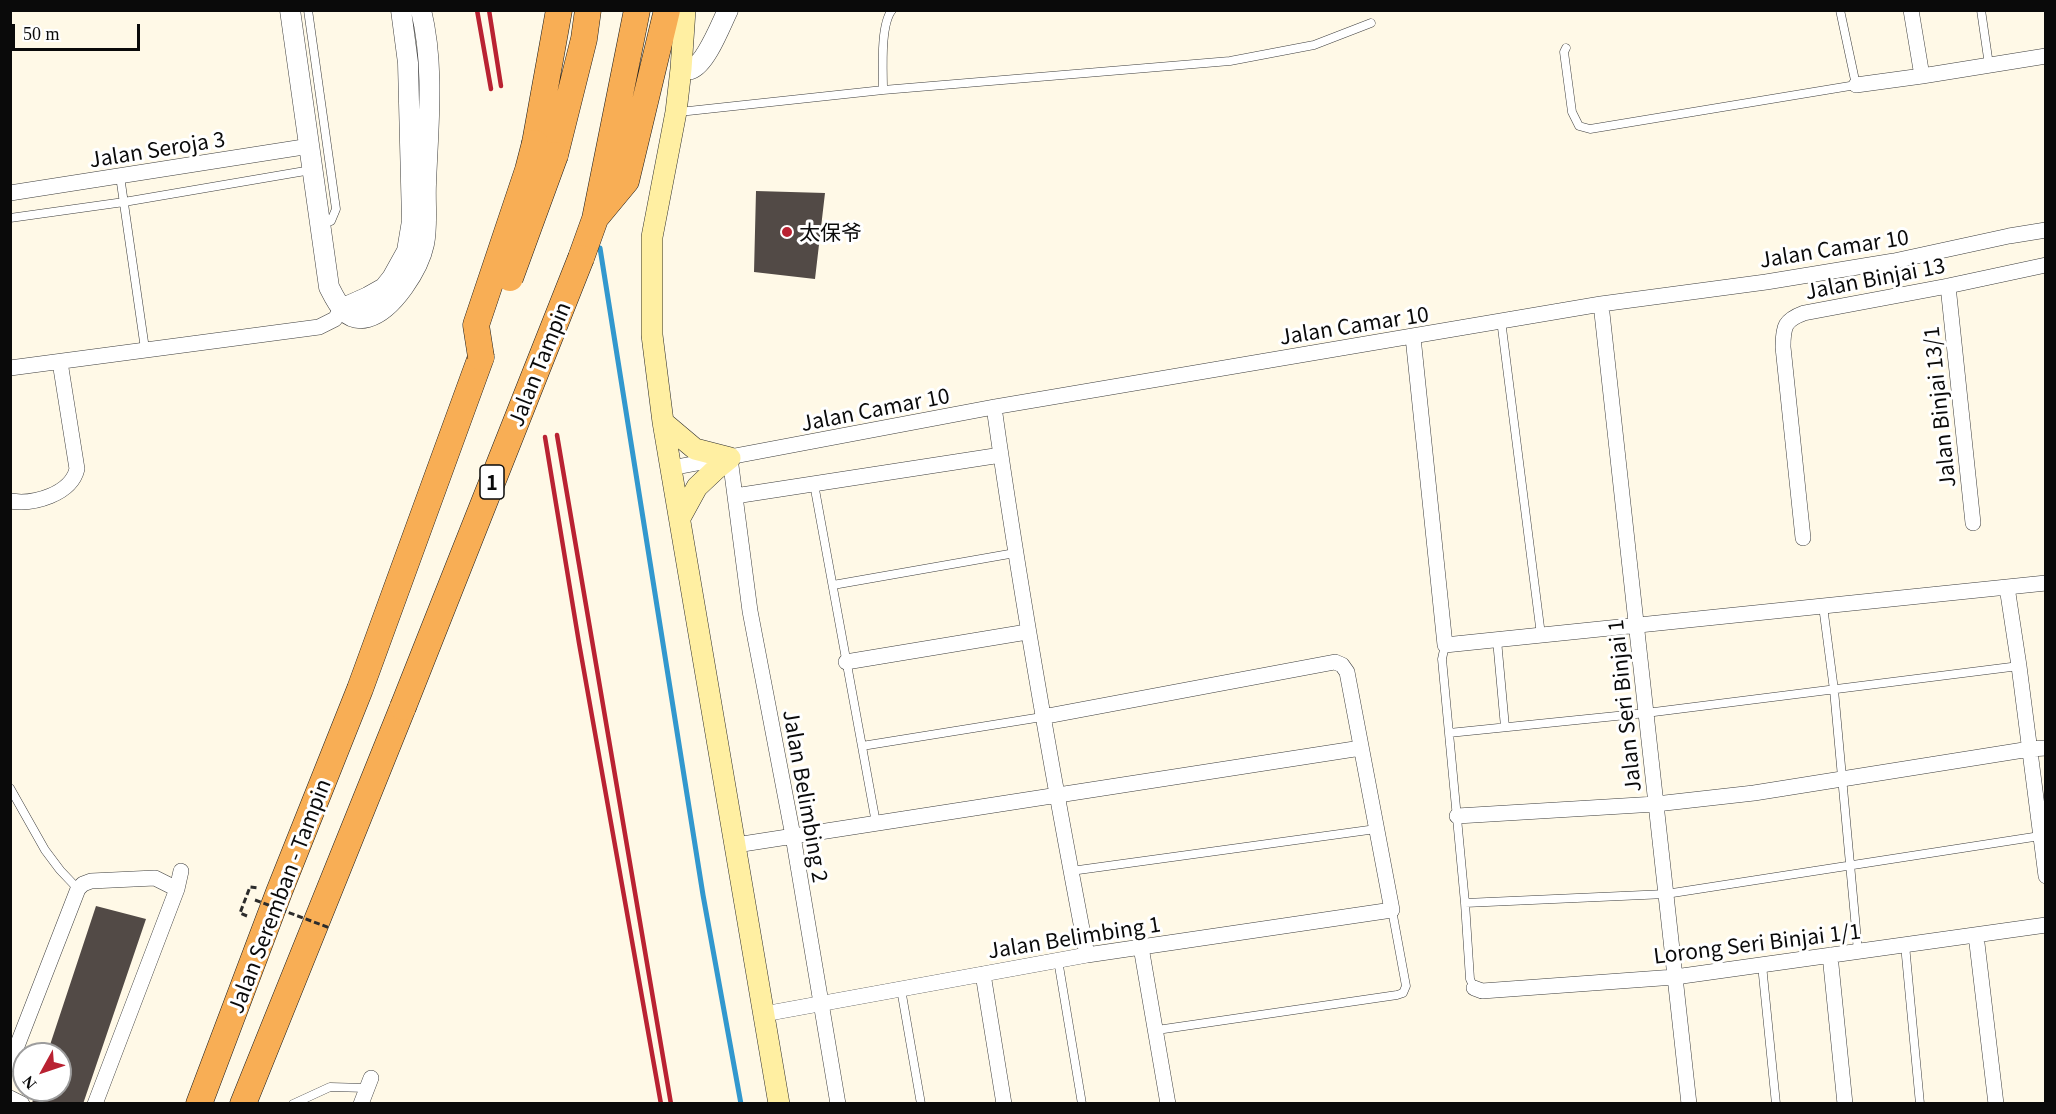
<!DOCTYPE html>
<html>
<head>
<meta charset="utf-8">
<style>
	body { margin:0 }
	#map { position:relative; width:2056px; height:1114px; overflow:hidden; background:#fff9e7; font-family:Georgia,serif }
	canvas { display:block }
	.frame { position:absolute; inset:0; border:12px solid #0a0a0a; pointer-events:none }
	.north { position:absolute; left:12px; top:1042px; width:60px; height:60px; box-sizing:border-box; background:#fff; border:2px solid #9d9d9d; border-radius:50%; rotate:230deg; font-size:16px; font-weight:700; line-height:24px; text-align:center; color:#0a0a0a }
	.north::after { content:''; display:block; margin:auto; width:21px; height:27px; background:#b92232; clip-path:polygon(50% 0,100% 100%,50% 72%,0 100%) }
	.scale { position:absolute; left:12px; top:24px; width:128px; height:27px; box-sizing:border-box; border:3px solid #0a0a0a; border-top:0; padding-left:8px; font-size:18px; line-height:21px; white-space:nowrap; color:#0a0a0a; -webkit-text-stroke:4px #fff; paint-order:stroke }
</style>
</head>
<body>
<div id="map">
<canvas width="2056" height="1114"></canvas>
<div class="frame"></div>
<div class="north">N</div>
<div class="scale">50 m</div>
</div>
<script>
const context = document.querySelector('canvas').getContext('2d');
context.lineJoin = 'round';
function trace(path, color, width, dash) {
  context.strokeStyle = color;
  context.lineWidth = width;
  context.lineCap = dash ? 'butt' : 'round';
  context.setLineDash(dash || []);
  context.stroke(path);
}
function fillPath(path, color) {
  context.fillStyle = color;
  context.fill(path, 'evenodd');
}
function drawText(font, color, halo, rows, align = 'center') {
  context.font = font + ' Georgia,"Noto Sans SC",serif';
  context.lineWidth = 6;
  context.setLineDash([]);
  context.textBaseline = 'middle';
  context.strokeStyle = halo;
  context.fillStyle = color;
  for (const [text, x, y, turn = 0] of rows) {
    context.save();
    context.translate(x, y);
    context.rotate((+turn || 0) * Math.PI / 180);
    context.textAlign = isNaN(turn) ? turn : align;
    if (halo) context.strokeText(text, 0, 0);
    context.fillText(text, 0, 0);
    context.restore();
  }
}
trace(new Path2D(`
	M600,248l103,647 38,209`), '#3298ce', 5);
fillPath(new Path2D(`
	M756,191l69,2 -10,86 -61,-7z
	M96,906l50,13 -63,185h-51l3,-14h25v-36h-13z`), '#524a46');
const service = new Path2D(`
	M308,10l28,199 -5,12 -9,2
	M1981,10l8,55
	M1566,48l-2,4 8,60 7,14 11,3 266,-44 -16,-75
	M883,90c0,-20 -3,-65 9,-80
	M679,112l204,-22 347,-29 84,-16 57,-22
	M120,176l25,173
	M10,218l114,-16 187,-32
	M1501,320l40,315
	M814,484l62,339
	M833,585l182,-32
	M1823,606l11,84 24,261
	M1497,640l8,87
	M1445,645l-3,14 23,244 5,76 4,9
	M1449,733l197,-20 373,-47
	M862,746l180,-29
	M10,788l35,62 15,20 18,19
	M1071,871l305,-42
	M1465,903l201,-9 374,-58
	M1905,945l15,159
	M1058,960l24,144
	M1762,965l14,139
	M901,989l20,115
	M1157,1030l240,-35 6,-2 3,-7 -14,-76
	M293,1104l37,-17 37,1`);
const minor = new Path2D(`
	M1911,10l11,66
	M1856,85l66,-9 124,-20
	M10,193l300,-47
	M1948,286l25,237
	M1601,304l88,800
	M1413,337l32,308 601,-62
	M10,368l309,-41 16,-8 6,-10
	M994,407c26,184 58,366 93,548
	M730,458l20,153 43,225 45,268
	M671,468l323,-61 607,-103 165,-22 128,-21 115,-25 37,-6
	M735,496l266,-41
	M10,501c24,4 61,-7 67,-32l-17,-107
	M1803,538l-20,-191c0,-21 2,-27 21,-34l144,-27 98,-21
	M2007,587l12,79 27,210
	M846,662l181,-30
	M1457,816l199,-12 98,-11 276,-44 16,-1
	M736,845l625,-97
	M1976,935l20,169
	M1141,947l27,157
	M1830,955l15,149
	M983,974l21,130
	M1474,988l8,3 193,-14 371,-52
	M764,1014l323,-59 305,-45 -45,-238 -5,-7 -7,-3 -293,55
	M10,1064l68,-175 5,-5 8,-3 64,-3 22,11
	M10,1098l12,6
	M95,1104l82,-215 4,-18
	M361,1104l10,-26`);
const tertiary = new Path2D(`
	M290,10l39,277c8,16 17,36 39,30 25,-7 51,-49 56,-73 4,-19 1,-41 2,-60 2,-57 9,-117 -5,-174
	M681,69c1,0 9,0 10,0 15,-5 30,-45 37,-59
	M341,309l27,-12 16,-9 8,-10 15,-27 5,-30 -4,-158 -7,-53`);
const secondary = new Path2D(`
	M685,10l-4,59 -5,43 -24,125v98l11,87 116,682
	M663,422l32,27 35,9
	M680,518l17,-31 18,-17 15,-12`);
const trunk = new Path2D(`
	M535,143l24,-133
	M555,155l29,-116 4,-29
	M597,216l29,-35 41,-171
	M581,258l14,-39 42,-209
	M199,1104l80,-212 81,-203 121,-332
	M243,1104l160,-397`);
trace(service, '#3d3d3d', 9);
trace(minor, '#3d3d3d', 16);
trace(tertiary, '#3d3d3d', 21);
trace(secondary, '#2c2c2c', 22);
trace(trunk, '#1b1b1b', 27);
trace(new Path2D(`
	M247,916l-7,-3 10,-26 9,1`), '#2c2c2c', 3, [6, 3]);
trace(service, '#fff', 8);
trace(minor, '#fff', 15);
trace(tertiary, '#fff', 20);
trace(secondary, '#ffefa2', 21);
trace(trunk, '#f8ae55', 26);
trace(new Path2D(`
	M477,10l14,79
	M489,10l12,76
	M557,435l114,669
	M545,437l34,206 82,461`), '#b92232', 4.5);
const trunkBridge = new Path2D(`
	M510,278l45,-123
	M481,357l-5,-32 52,-155 7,-27
	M403,707l178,-449`);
trace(trunkBridge, '#1b1b1b', 27, []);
trace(new Path2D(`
	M255,900l75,28`), '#2c2c2c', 3, [6, 3]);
trace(trunkBridge, '#f8ae55', 26);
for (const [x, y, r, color] of [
	[787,232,6,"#b92232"]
]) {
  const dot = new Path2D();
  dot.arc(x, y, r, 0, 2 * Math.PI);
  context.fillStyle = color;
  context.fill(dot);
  trace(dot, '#fff', 2);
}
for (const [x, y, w] of [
	[492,482,24]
]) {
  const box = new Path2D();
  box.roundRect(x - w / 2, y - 17, w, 34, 4.5);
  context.fillStyle = '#fff';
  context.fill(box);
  trace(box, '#0a0a0a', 1.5);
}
drawText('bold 20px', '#0a0a0a', null, [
	["1",492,482]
]);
drawText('21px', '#0a0a0a', '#fff', [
	["Jalan Seroja 3",157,149,-9],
	["Jalan Camar 10",1834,248,-9],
	["Jalan Binjai 13",1875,278,-11],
	["Jalan Camar 10",1354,325,-9],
	["Jalan Tampin",539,364,-68],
	["Jalan Binjai 13/1",1939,407,-96],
	["Jalan Camar 10",875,409,-11],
	["Jalan Seri Binjai 1",1624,706,-96],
	["Jalan Belimbing 2",806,796,80],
	["Jalan Seremban - Tampin",279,896,-69],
	["Jalan Belimbing 1",1074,937,-9],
	["Lorong Seri Binjai 1/1",1757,943,-7]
]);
drawText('21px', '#0a0a0a', '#fff', [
	["太保爷",799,232]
], 'left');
</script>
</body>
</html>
